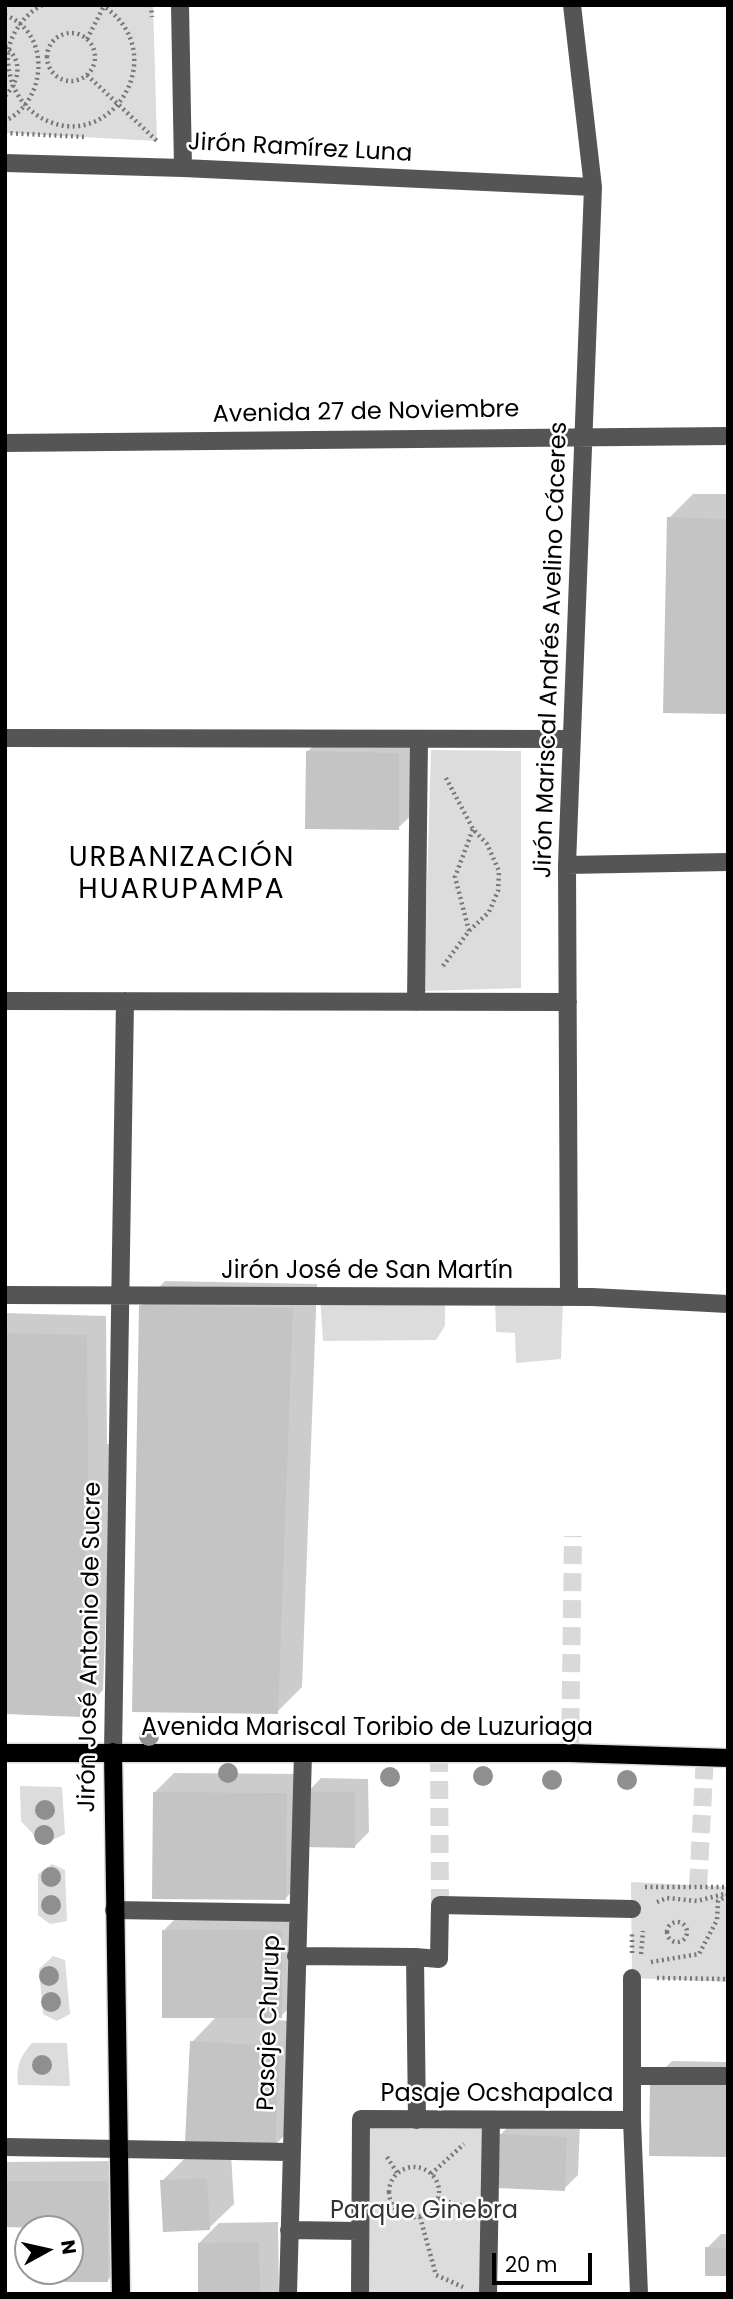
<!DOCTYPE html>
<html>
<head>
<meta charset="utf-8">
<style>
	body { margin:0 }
	#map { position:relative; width:733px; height:2299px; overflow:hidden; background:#fff; font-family:Poppins,sans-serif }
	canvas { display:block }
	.frame { position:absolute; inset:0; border:7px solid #000; pointer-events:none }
	.north { position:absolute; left:14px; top:2215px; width:70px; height:70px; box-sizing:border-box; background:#fff; border:2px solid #999; border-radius:50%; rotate:82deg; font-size:19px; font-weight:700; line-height:28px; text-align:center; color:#000 }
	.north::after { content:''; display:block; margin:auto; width:24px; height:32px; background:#000; clip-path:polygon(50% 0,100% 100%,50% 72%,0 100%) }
	.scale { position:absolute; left:492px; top:2253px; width:100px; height:32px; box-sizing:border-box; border:4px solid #000; border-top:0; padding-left:9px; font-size:21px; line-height:24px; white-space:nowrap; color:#000; -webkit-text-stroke:5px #fff; paint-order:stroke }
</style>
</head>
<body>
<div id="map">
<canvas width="733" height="2299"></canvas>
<div class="frame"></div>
<div class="north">N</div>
<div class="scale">20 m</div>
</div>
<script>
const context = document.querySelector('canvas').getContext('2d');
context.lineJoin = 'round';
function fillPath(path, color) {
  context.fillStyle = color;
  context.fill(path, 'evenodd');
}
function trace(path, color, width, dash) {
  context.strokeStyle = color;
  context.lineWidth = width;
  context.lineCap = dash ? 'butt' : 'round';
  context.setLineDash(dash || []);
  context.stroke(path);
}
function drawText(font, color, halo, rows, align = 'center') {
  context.font = font + ' Poppins,sans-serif';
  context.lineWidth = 5;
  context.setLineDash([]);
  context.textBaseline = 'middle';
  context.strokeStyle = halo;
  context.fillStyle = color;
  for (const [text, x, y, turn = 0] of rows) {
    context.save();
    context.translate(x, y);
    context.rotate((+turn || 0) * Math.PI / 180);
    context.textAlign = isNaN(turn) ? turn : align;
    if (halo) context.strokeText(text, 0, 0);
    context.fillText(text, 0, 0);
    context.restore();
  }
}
fillPath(new Path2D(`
	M5,5h148l4,136 -152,-8z
	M431,750l90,1v237l-97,3z
	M320,1296l125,1v29l-9,14 -113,1z
	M495,1297h68l-2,62 -45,4 -1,-30 -19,-1z
	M20,1786l42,1 3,47 -22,11 -22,-24z
	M52,1864l13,6 2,51 -17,3 -12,-9v-41z
	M631,1882l97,5v95l-96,-4z
	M53,1956l12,4 5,54 -13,7 -14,-7 -4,-45z
	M32,2043h35l3,43 -52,-1c-2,-19 2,-28 14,-42z
	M361,2119l130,1 -3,174h-128z`), '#dcdcdc');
fillPath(new Path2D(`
	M693,494h35v219l-59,-195z
	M327,732l91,2v75l-20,19 -91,-76z
	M165,1281l152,3 -15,403 -25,25 -136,-406z
	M5,1313l101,3 1,128h5l-9,246 -24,25 -74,-3z
	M174,1773l132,1v20l15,-16 47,1 1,53 -14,14 -49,-1v33l-20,20 -132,-105z
	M184,1910l118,1 -1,85 -20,20h-20v3l43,3 -5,99 -25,25 -82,-104 25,-26 -53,-86z
	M672,2061l56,1v93l-76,-74z
	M514,2121l66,3 -2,51 -14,14 -64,-54z
	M231,2154l3,50 -25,24 -47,-47 25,-25z
	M127,2161v99l-19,20 -50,-9h12v-42h-13v-4h-52v-63z
	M278,2222l1,72h-79l-1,-51 20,-20z
	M721,2234h7v41l-21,-27z`), '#0003');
fillPath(new Path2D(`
	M667,517l61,2v195l-65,-1z
	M306,751l93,2v77l-94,-1z
	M139,1305l154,3 -15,406 -146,-2z
	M5,1333l82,2 1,133 -8,249 -75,-3z
	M153,1792l134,1 -1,107 -134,-1z
	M305,1792h50v56l-51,-1z
	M162,1930h120v88h-120z
	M190,2041l90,5 -5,102 -90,-5z
	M650,2080l78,3v74l-79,-1z
	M498,2134l69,3 -2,54 -69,-3z
	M207,2178l3,52 -47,2 -3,-52z
	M5,2181h103v101h-52v-11h14v-42l-65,-2z
	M259,2242l1,52h-62v-51z
	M705,2247l23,1v28h-23z`), '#c4c4c4');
trace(new Path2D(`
	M570,1753l3,-217
	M439,1754l1,151
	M698,1887l7,-131`), '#d9d9d9', 18, [18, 9]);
const major = new Path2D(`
	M113,1752l8,542
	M5,1753h565l158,5`);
trace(major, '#dbdbdb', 21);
trace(new Path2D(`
	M42,5c-20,11 -36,34 -34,57 2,23 11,41 30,54 71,44 138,-63 64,-111
	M151,5l1,12
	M5,15c47,18 42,86 0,106
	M47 57a24 24 0 1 1 48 0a24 24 0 1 1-48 0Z
	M87,39l17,-33
	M5,46c18,15 15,34 0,50
	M87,75l70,66
	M5,133l81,4
	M469,931l-14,-54 18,-48
	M443,966l26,-35 20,-19 9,-21 1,-20 -12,-27 -14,-15 -27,-51
	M645,1887h83
	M657,1902l10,-4 30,3 31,-8
	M667 1932a10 10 0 1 1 20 0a10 10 0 1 1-20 0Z
	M632,1953v-19
	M641,1954l2,-23
	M651,1962l48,-8 18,-34 1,-19 10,-6
	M657,1978l71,1
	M387,2157l11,17
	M389 2192a25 25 0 1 1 50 0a25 25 0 1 1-50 0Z
	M431,2174l33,-30
	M438,2199l26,7
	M420,2217l16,58 27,12`), '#777', 4.5, [2, 3.5]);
trace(new Path2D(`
	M180,5l3,163
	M5,163l178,5 410,19
	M5,443l723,-7
	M5,738l567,1
	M567,865l161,-3
	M5,1001l563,1
	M416,1002l3,-263
	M5,1295l587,2 136,7
	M569,1297l-2,-432 26,-678 -21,-182
	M113,1752l12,-751
	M114,1910l184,3
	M296,1956l119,1
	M632,1978v142l7,174
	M632,2076h96
	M417,2120l-2,-163 24,2 1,-54 192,4
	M5,2147l285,5
	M289,2230l70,1
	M288,2294l15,-541
	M360,2294l1,-175 271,1
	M488,2294l3,-174`), '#555', 18);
trace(major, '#000', 18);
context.fillStyle = '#8f8f8f';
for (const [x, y] of [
	[149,1736],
	[228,1773],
	[483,1776],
	[390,1777],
	[552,1780],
	[627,1780],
	[45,1810],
	[44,1835],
	[51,1877],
	[51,1905],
	[49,1976],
	[51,2002],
	[42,2065]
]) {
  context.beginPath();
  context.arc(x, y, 10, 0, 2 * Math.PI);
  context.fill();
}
drawText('24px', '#000', '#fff', [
	["Jirón Ramírez Luna",300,149,3],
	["Avenida 27 de Noviembre",366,413,-1],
	["Jirón Mariscal Andrés Avelino Cáceres",552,650,-88],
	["Jirón José de San Martín",367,1272],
	["Jirón José Antonio de Sucre",91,1647,-89],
	["Avenida Mariscal Toribio de Luzuriaga",367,1729],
	["Pasaje Churup",270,2023,-88],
	["Pasaje Ocshapalca",497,2095]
]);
drawText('24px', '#333', '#fff', [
	["Parque Ginebra",424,2212]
]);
context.letterSpacing = '2px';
drawText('28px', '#000', '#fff', [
	["URBANIZACIÓN",182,859],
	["HUARUPAMPA",182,891]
]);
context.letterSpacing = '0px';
</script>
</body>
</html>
